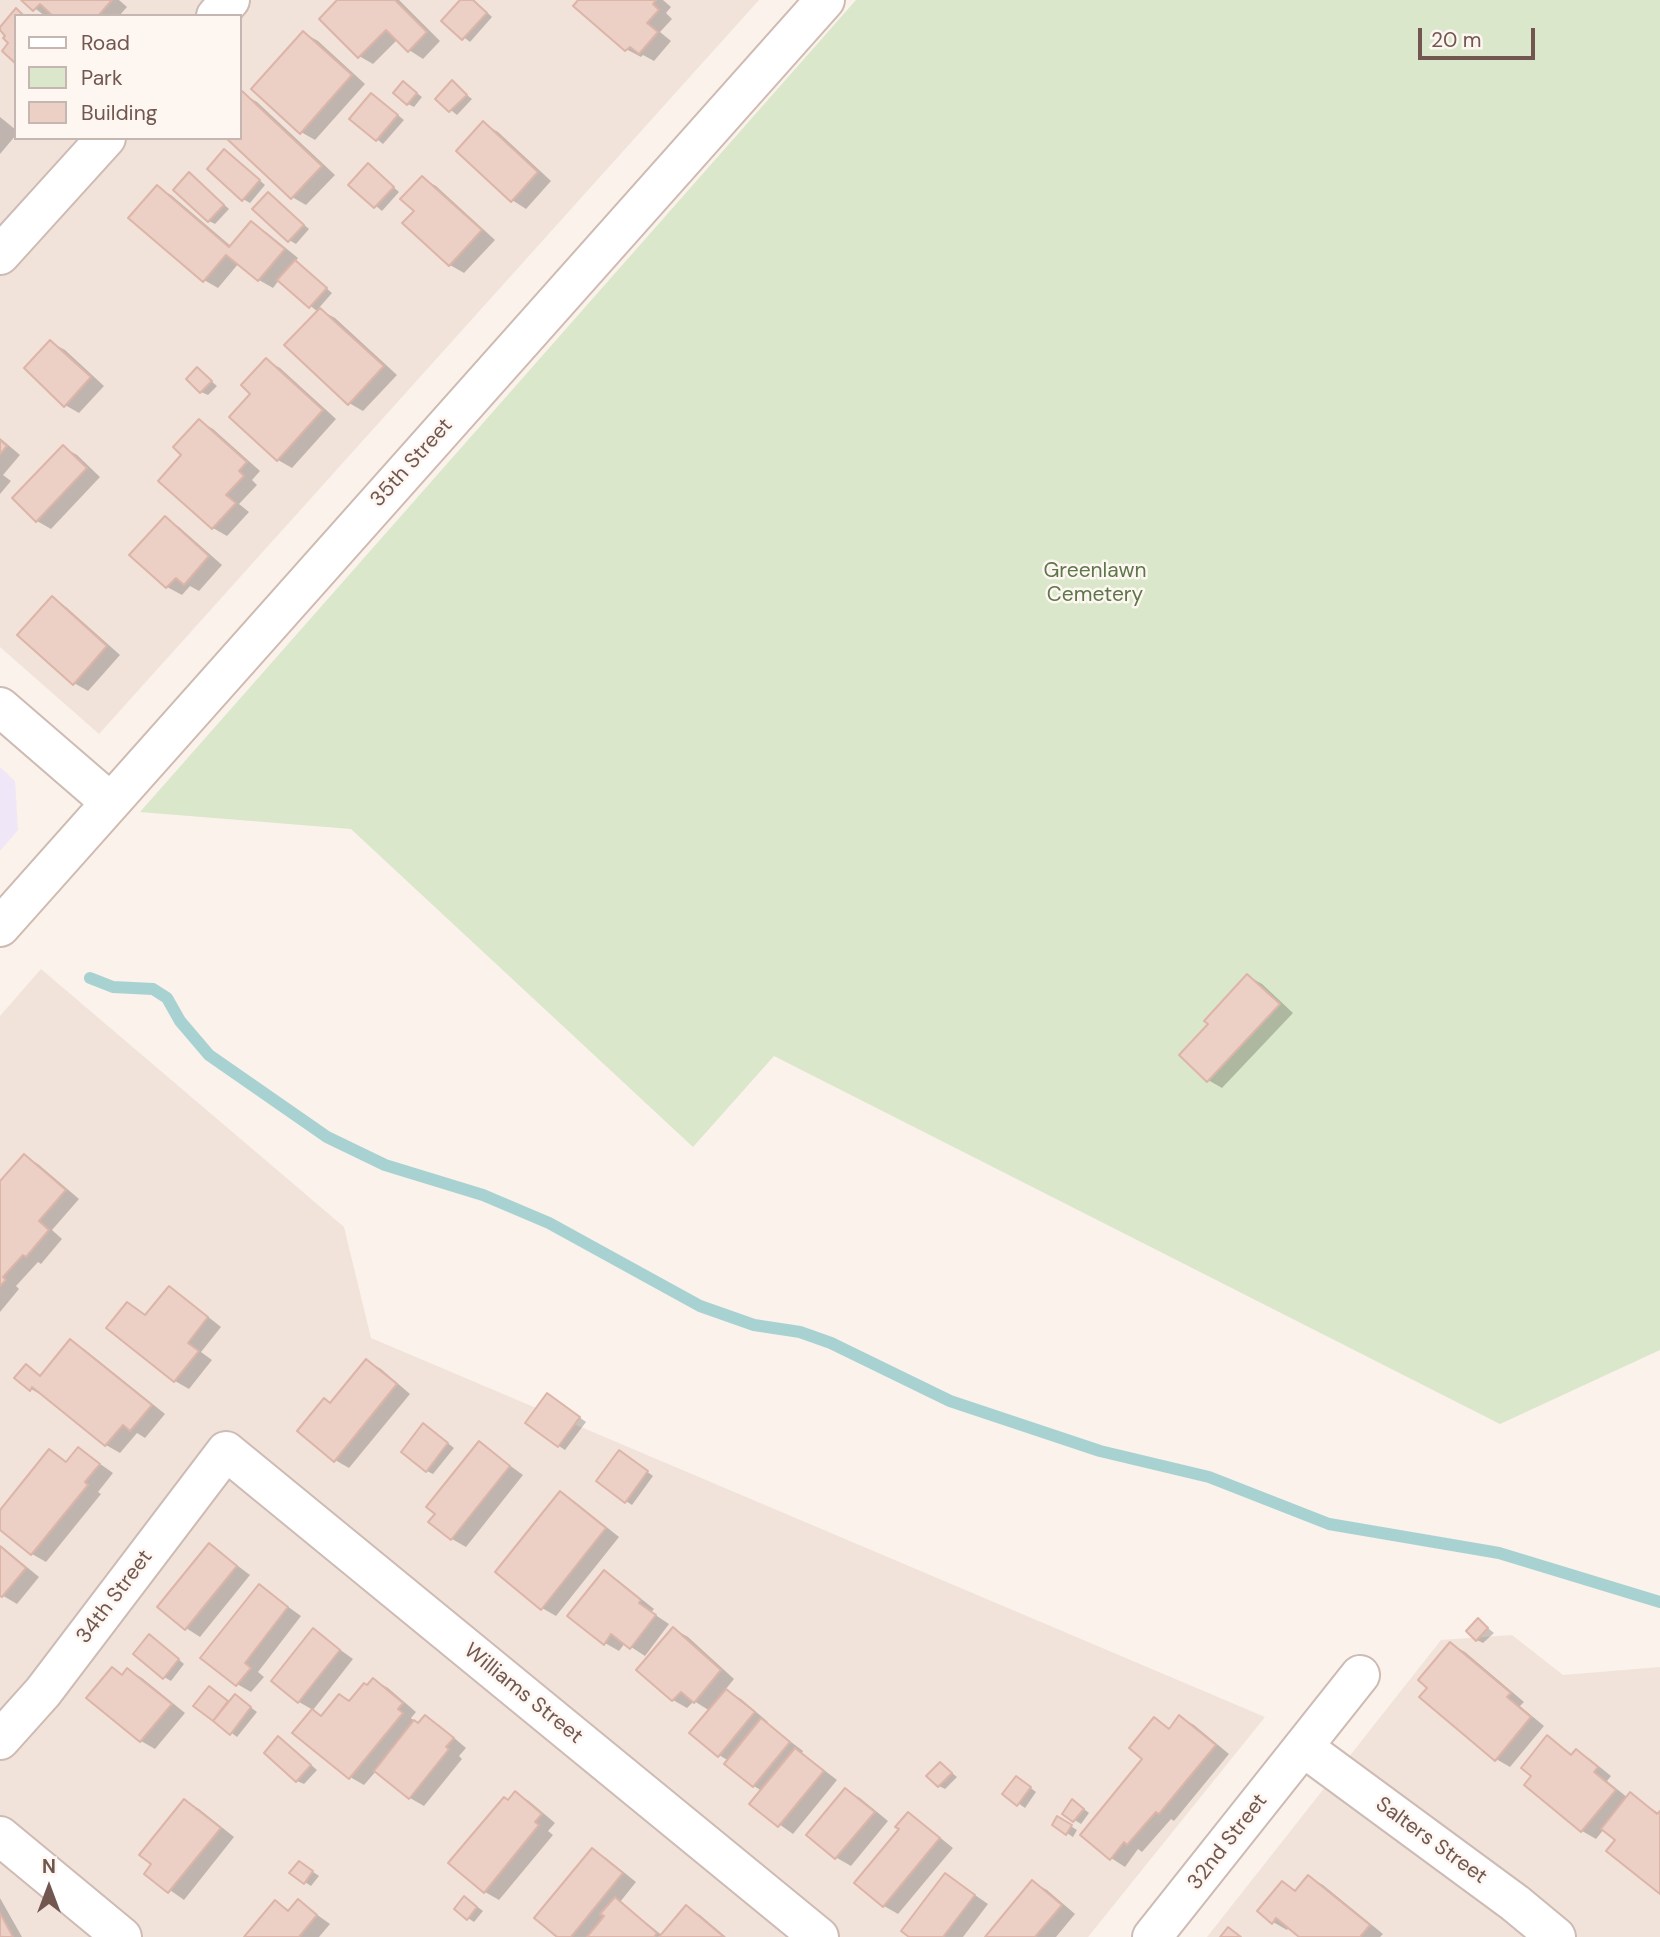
<!DOCTYPE html>
<html>
<head>
<meta charset="utf-8">
<style>
	body { margin:0 }
	#map { position:relative; width:1660px; height:1937px; overflow:hidden; background:#faf2eb; font-family:"DM Sans",sans-serif }
	canvas { display:block }
	.legend { position:absolute; left:14px; top:14px; width:228px; height:126px; box-sizing:border-box; background:#fdf6f1; border:2px solid #c5b6b1; margin:0; padding:9px 12px; list-style:none; font-size:21px; color:#725751 }
	.legend li { display:flex; align-items:center; gap:14px; height:35px }
	.legend b { width:35px; border:2px solid #c5b6b1 }
	.north { position:absolute; left:14px; top:1853px; width:70px; height:70px; -webkit-text-stroke:5px #fdf6f1; paint-order:stroke; rotate:0deg; font-size:19px; font-weight:700; line-height:28px; text-align:center; color:#725751 }
	.north::after { content:''; display:block; margin:auto; width:24px; height:32px; background:#725751; clip-path:polygon(50% 0,100% 100%,50% 72%,0 100%) }
	.scale { position:absolute; left:1418px; top:28px; width:117px; height:32px; box-sizing:border-box; border:4px solid #725751; border-top:0; padding-left:9px; font-size:21px; line-height:24px; white-space:nowrap; color:#725751; -webkit-text-stroke:5px #fdf6f1; paint-order:stroke }
</style>
</head>
<body>
<div id="map">
<canvas width="1660" height="1937"></canvas>
<ul class="legend">
<li><b style="height:9px;background:#fff"></b>Road</li>
<li><b style="height:19px;background:#dae7ca"></b>Park</li>
<li><b style="height:19px;background:#eccfc5"></b>Building</li>
</ul>
<div class="north">N</div>
<div class="scale">20 m</div>
</div>
<script>
const context = document.querySelector('canvas').getContext('2d');
context.lineJoin = 'round';
function fillPath(path, color) {
  context.fillStyle = color;
  context.fill(path, 'evenodd');
}
function trace(path, color, width, dash) {
  context.strokeStyle = color;
  context.lineWidth = width;
  context.lineCap = dash ? 'butt' : 'round';
  context.setLineDash(dash || []);
  context.stroke(path);
}
function drawText(font, color, halo, rows, align = 'center') {
  context.font = font + ' "DM Sans",sans-serif';
  context.lineWidth = 5;
  context.setLineDash([]);
  context.textBaseline = 'middle';
  context.strokeStyle = halo;
  context.fillStyle = color;
  for (const [text, x, y, turn = 0] of rows) {
    context.save();
    context.translate(x, y);
    context.rotate((+turn || 0) * Math.PI / 180);
    context.textAlign = isNaN(turn) ? turn : align;
    if (halo) context.strokeText(text, 0, 0);
    context.fillText(text, 0, 0);
    context.restore();
  }
}
fillPath(new Path2D(`
	M0,0h759l-660,734 -99,-87zM16,16h224v122h-224z
	M41,969l303,258 27,111 894,379 -177,220h-1088v-921z
	M1512,1635l51,40 97,-8v270h-453l234,-297z`), '#f1e3da');
fillPath(new Path2D(`
	M0,767l15,14 3,49 -18,21z`), '#efe7f7');
fillPath(new Path2D(`
	M856,0h804v1350l-160,74 -726,-368 -81,91 -342,-318 -211,-17z`), '#dae7ca');
fillPath(new Path2D(`
	M24,0h95l8,7 -8,9h-63l-3,-3 -8,3z
	M339,0h60l41,41 -17,18 -14,-9 -11,-11 -25,25 -14,-8z
	M462,0h12l18,17 -22,25 -27,-21z
	M581,0h82l8,7 -5,6 6,6 -12,13 11,9 -17,20 -11,-6 -2,2 -15,-8z
	M304,33l14,8 47,43 -50,56 -14,-8z
	M404,83l18,14 -8,10 -6,-3z
	M452,83l20,16 -15,16 -20,-16z
	M243,94l14,8 78,73 -29,30 -14,-8 -52,-59v-41z
	M378,99l26,21 -21,24 -31,-25z
	M0,117l16,13v5l-16,19z
	M484,124l14,8 53,49 -25,28 -14,-9z
	M231,155l34,30 -15,18 -7,-4z
	M368,165l31,27 -17,19 -31,-26z
	M190,174l39,35 -14,15 -6,-3z
	M422,178l14,8 59,54 -31,33 -14,-8 -45,-42 11,-12z
	M157,187l14,8 61,52 20,-23 14,8 32,26 -3,4 37,31 -14,16 17,9 62,57 -34,36 -14,-8 -31,-91 -39,-32 -6,8 -14,-8 -20,-17 -21,25 -14,-8z
	M268,194l41,35 -13,15 -7,-4z
	M50,342l15,8 39,36 -25,27 -14,-8z
	M266,360l14,8 56,51 -44,49 -14,-8z
	M197,369l20,17 -9,9 -7,-3z
	M199,421l14,8 47,42 -8,9 5,5 -18,19 10,8 -22,24 -14,-8 -29,-73z
	M0,438l20,17 -17,20 8,6 -11,13z
	M63,447l14,8 23,22 -49,52 -14,-8 -23,-23z
	M165,519l14,8 43,38 -23,26 -9,-5 -8,9 -15,-8 -35,-32z
	M52,598l14,9 54,48 -32,36 -14,-8z
	M1248,976l14,8 31,29 -71,75 -14,-8 3,-56z
	M24,1156l14,8 41,35 -27,31 10,9 -21,25 -3,-2 -22,24 3,3 -19,23v-128z
	M169,1288l14,9 38,30 -20,25 11,8 -23,29 -14,-8 -47,-77 19,12z
	M70,1341l14,8 81,65 -20,24 -8,-5 -17,20 -14,-8 -60,-49 -1,1 -14,-8 -14,-11 9,-12 16,10z
	M367,1361l14,8 29,25 -61,74 -14,-8 -4,-56z
	M554,1399l32,23 -21,28 -6,-4z
	M430,1429l24,19 -21,26 -6,-3z
	M479,1443l44,32 -57,72 -14,-8 -15,-26z
	M79,1449l34,24 -15,19 3,2 -55,68 -14,-8 -32,-26v-15l50,-61 18,11z
	M626,1456l27,20 -21,29 -6,-4z
	M560,1493l14,8 45,36 -63,79 -14,-8z
	M0,1545l39,32 -22,27 -17,-10z
	M210,1545l40,30 -50,62 -14,-9z
	M605,1572l14,9 35,28 -3,3 18,12 -24,32 -20,-13 -6,8 -14,-8z
	M259,1586l42,30 -43,56 6,5 -13,15 -14,-8z
	M1478,1620l16,13 -11,10 -6,-3z
	M674,1629l14,8 46,42 -9,11 16,9 27,23 -2,1 37,28 -1,2 35,27 -44,54 -42,-30 11,-13 -8,-5 -25,-25 -10,-6 -9,-44 -16,-10 -7,7 -14,-8 -34,-30z
	M313,1630l40,29 -40,51 -14,-8z
	M156,1640l28,24 -13,17 -7,-4z
	M1451,1644l14,8 59,50 -4,4 24,20 -34,41 -14,-8 -67,-71z
	M113,1669l10,6 5,-5 14,8 43,35 -30,36 -14,-8z
	M374,1680l14,8 28,24 -5,6 8,7 6,-8 14,8 27,23 -7,8 3,3 -38,47 -14,-8 -33,-28 -13,15 -14,-8 -28,-60 28,-15z
	M215,1692l14,11 12,-3 16,12 -20,25 -41,-31z
	M1180,1717l14,8 35,29 -55,67 -3,-2 -29,33 -4,-3 -13,18 -14,-9 34,-99 10,-40 16,10z
	M1548,1737l25,18 3,-4 14,8 21,17 -4,5 21,17 2,-3 30,19v78l-43,-53 -13,-10 -8,10 -14,-8 -48,-55z
	M285,1742l32,28 -13,14 -7,-3z
	M941,1764l16,13 -12,12 -6,-3z
	M1023,1782l13,10 -11,16 -21,-15z
	M846,1790l14,8 28,23 -37,45 -14,-8 -28,-24z
	M515,1793l14,8 26,22 -7,8 5,4 -54,65 -14,-8 24,-90z
	M185,1801l14,8 35,28 -50,63 -38,-27z
	M1079,1805l10,8 -8,11 -16,-10z
	M908,1815l14,8 31,25 -55,66 -14,-8 -28,-23 45,-54z
	M1064,1822l13,8 -4,7 -18,-12z
	M592,1850l14,8 30,24 -16,20 43,34 23,-29 14,8 26,22h-166z
	M306,1867l13,9 -8,10 -6,-4z
	M946,1875l42,29 -25,33h-52z
	M1309,1877l14,8 60,49 -3,3h-79l-12,-10 -2,3 -14,-8 10,-39 14,8z
	M1033,1882l14,8 28,24 -19,23h-69z
	M0,1898l22,39h-22z
	M298,1901l32,23 -11,13h-73l30,-35 14,9z
	M471,1902l12,9 -9,11 -6,-4z`), '#0003');
trace(new Path2D(`
	M90,978l23,9 40,2 14,9 13,23 29,34 118,82 58,28 98,30 66,28 151,83 54,19 46,7 31,11 119,58 150,50 109,26 120,47 170,29 161,49`), '#a8d2d2', 12);
const building = new Path2D(`
	M21,0h91l-14,16h-45l-13,-12 -7,7z
	M337,0h58l32,32 -19,20 -22,-22 -28,28 -39,-39z
	M460,0h13l14,13 -25,27 -21,-19z
	M578,0h78l-3,4 6,6 -12,13 11,9 -19,22 -9,-7 -5,4 -52,-45z
	M16,8l8,8h-8v48l-14,-13 6,-8 -5,-5 2,-2 -5,-6v-3z
	M303,31l49,44 -52,59 -49,-45z
	M452,80l15,15 -18,17 -14,-13z
	M403,81l14,12 -10,12 -14,-12z
	M242,91l80,75 -31,33 -65,-61h14v-44z
	M371,93l27,22 -22,26 -27,-22z
	M483,121l55,51 -27,30 -55,-51z
	M224,149l36,31 -18,21 -35,-32z
	M368,163l26,24 -20,21 -26,-23z
	M189,172l35,33 -16,17 -35,-32z
	M422,176l60,54 -33,36 -47,-43 12,-12 -14,-12z
	M157,185l72,62 22,-26 34,28 -27,32 -32,-26 -23,27 -75,-64z
	M268,192l36,33 -16,17 -36,-33z
	M295,260l32,28 -18,20 -32,-28z
	M320,308l64,58 -36,39 -64,-60z
	M50,340l41,37 -27,30 -40,-39z
	M266,358l57,52 -46,51 -48,-44 21,-23 -9,-9z
	M197,367l15,14 -12,12 -14,-14z
	M199,419l48,43 -8,9 5,5 -18,19 10,8 -24,26 -54,-48 23,-26 -8,-8z
	M0,440l7,6 -7,8z
	M63,445l24,23 -51,54 -24,-24z
	M165,516l44,40 -25,29 -8,-7 -10,10 -37,-33z
	M52,596l55,50 -34,39 -56,-50z
	M1247,974l33,30 -73,78 -28,-27 29,-31 -4,-3z
	M24,1154l42,36 -27,31 10,9 -23,27 -3,-2 -20,22 3,3 -6,6v-105z
	M169,1286l39,31 -20,26 11,8 -25,31 -68,-54 21,-26 18,13z
	M70,1339l82,66 -22,26 -7,-6 -18,21 -73,-59 -2,4 -16,-13 12,-14 14,12z
	M366,1359l31,25 -63,78 -37,-31 27,-33 6,5z
	M547,1393l33,24 -22,30 -33,-24z
	M423,1423l25,20 -22,29 -25,-20z
	M479,1441l31,25 -59,74 -23,-18 7,-8 -9,-7z
	M78,1447l22,17 -15,18 3,3 -57,70 -31,-25v-20l49,-61 17,13z
	M619,1450l29,21 -23,32 -29,-22z
	M560,1491l46,37 -65,82 -46,-38z
	M209,1543l28,23 -52,64 -28,-23z
	M0,1546l26,22 -24,29 -2,-1z
	M604,1570l37,30 -2,3 17,12 -26,34 -19,-15 -7,11 -37,-29z
	M259,1584l29,23 -43,56 6,5 -15,18 -36,-28z
	M1478,1618l10,10 -12,13 -10,-10z
	M673,1627l48,43 -27,33 -13,-11 -9,9 -36,-31z
	M313,1628l27,22 -42,53 -27,-22z
	M149,1634l30,25 -16,20 -30,-25z
	M1450,1642l61,51 -4,4 24,20 -36,44 -76,-64 8,-9 -9,-8z
	M112,1667l10,8 5,-7 45,36 -32,38 -54,-44z
	M373,1678l30,25 -5,6 5,4 -54,66 -57,-46 20,-24 9,7 18,-22 10,7 15,-18 3,2z
	M209,1686l19,15 -15,20 -20,-15z
	M726,1689l29,23 -37,45 -29,-24z
	M235,1694l16,13 -21,28 -17,-14z
	M425,1715l29,23 -8,9 3,2 -40,50 -35,-28 40,-51 4,3z
	M1179,1715l37,30 -57,69 -3,-2 -29,33 -3,-3 -14,18 -30,-25 62,-76 -13,-11 25,-31 15,12z
	M761,1718l29,24 -37,45 -29,-23z
	M1547,1735l24,20 5,-6 22,18 -4,5 22,18 -35,42 -57,-47 7,-9 -10,-8z
	M278,1736l33,29 -15,17 -32,-29z
	M795,1748l29,23 -46,56 -29,-23z
	M940,1762l12,11 -14,14 -12,-11z
	M1016,1776l15,11 -14,19 -15,-12z
	M845,1788l30,24 -40,47 -29,-24z
	M515,1791l27,23 -7,8 4,3 -55,68 -36,-30 56,-66 4,3z
	M1630,1792l27,22 3,-3v83l-54,-43 9,-11 -14,-11z
	M184,1799l37,29 -53,65 -24,-19 7,-10 -12,-9z
	M1072,1799l12,10 -11,13 -11,-8z
	M908,1812l32,26 -57,69 -29,-24 45,-54 -4,-2z
	M1057,1816l15,9 -6,10 -14,-10z
	M592,1848l31,25 -52,64h-14l-23,-19z
	M299,1861l14,10 -9,13 -15,-11z
	M945,1873l30,22 -32,42h-34l-8,-6z
	M1308,1875l62,50 -10,12h-61l-23,-19 -4,6 -15,-13 25,-30 13,10z
	M1032,1880l30,25 -27,32h-50z
	M464,1896l13,11 -10,13 -13,-11z
	M615,1897l42,36 -3,4h-67l17,-21 -4,-2z
	M298,1899l19,16 -18,22h-55l31,-37 13,11z
	M686,1905l38,32h-65z
	M0,1913l13,24h-13z
	M1228,1927l13,10h-21z`);
fillPath(building, '#eccfc5');
trace(building, '#ddb4a8', 2);
const street = new Path2D(`
	M216,16l14,-16
	M0,255l106,-117
	M0,707l110,95
	M0,1740l43,-48 183,-241 593,486
	M1303,1747l212,156 41,34
	M0,1836l122,101
	M1152,1937l208,-262`);
const secondary = new Path2D(`
	M0,927l825,-927`);
trace(street, '#cdbbb4', 42);
trace(secondary, '#cfbbb2', 42);
trace(street, '#fff', 38);
trace(secondary, '#fff', 38);
drawText('21px', '#725751', '#fdf6f1', [
	["35th Street",412,463,-48],
	["34th Street",115,1597,-53],
	["Williams Street",523,1694,39],
	["Salters Street",1431,1841,36],
	["32nd Street",1228,1842,-52]
]);
drawText('21px', '#5e774a', '#fdf6f1', [
	["Greenlawn",1095,571],
	["Cemetery",1095,595]
]);
</script>
</body>
</html>
